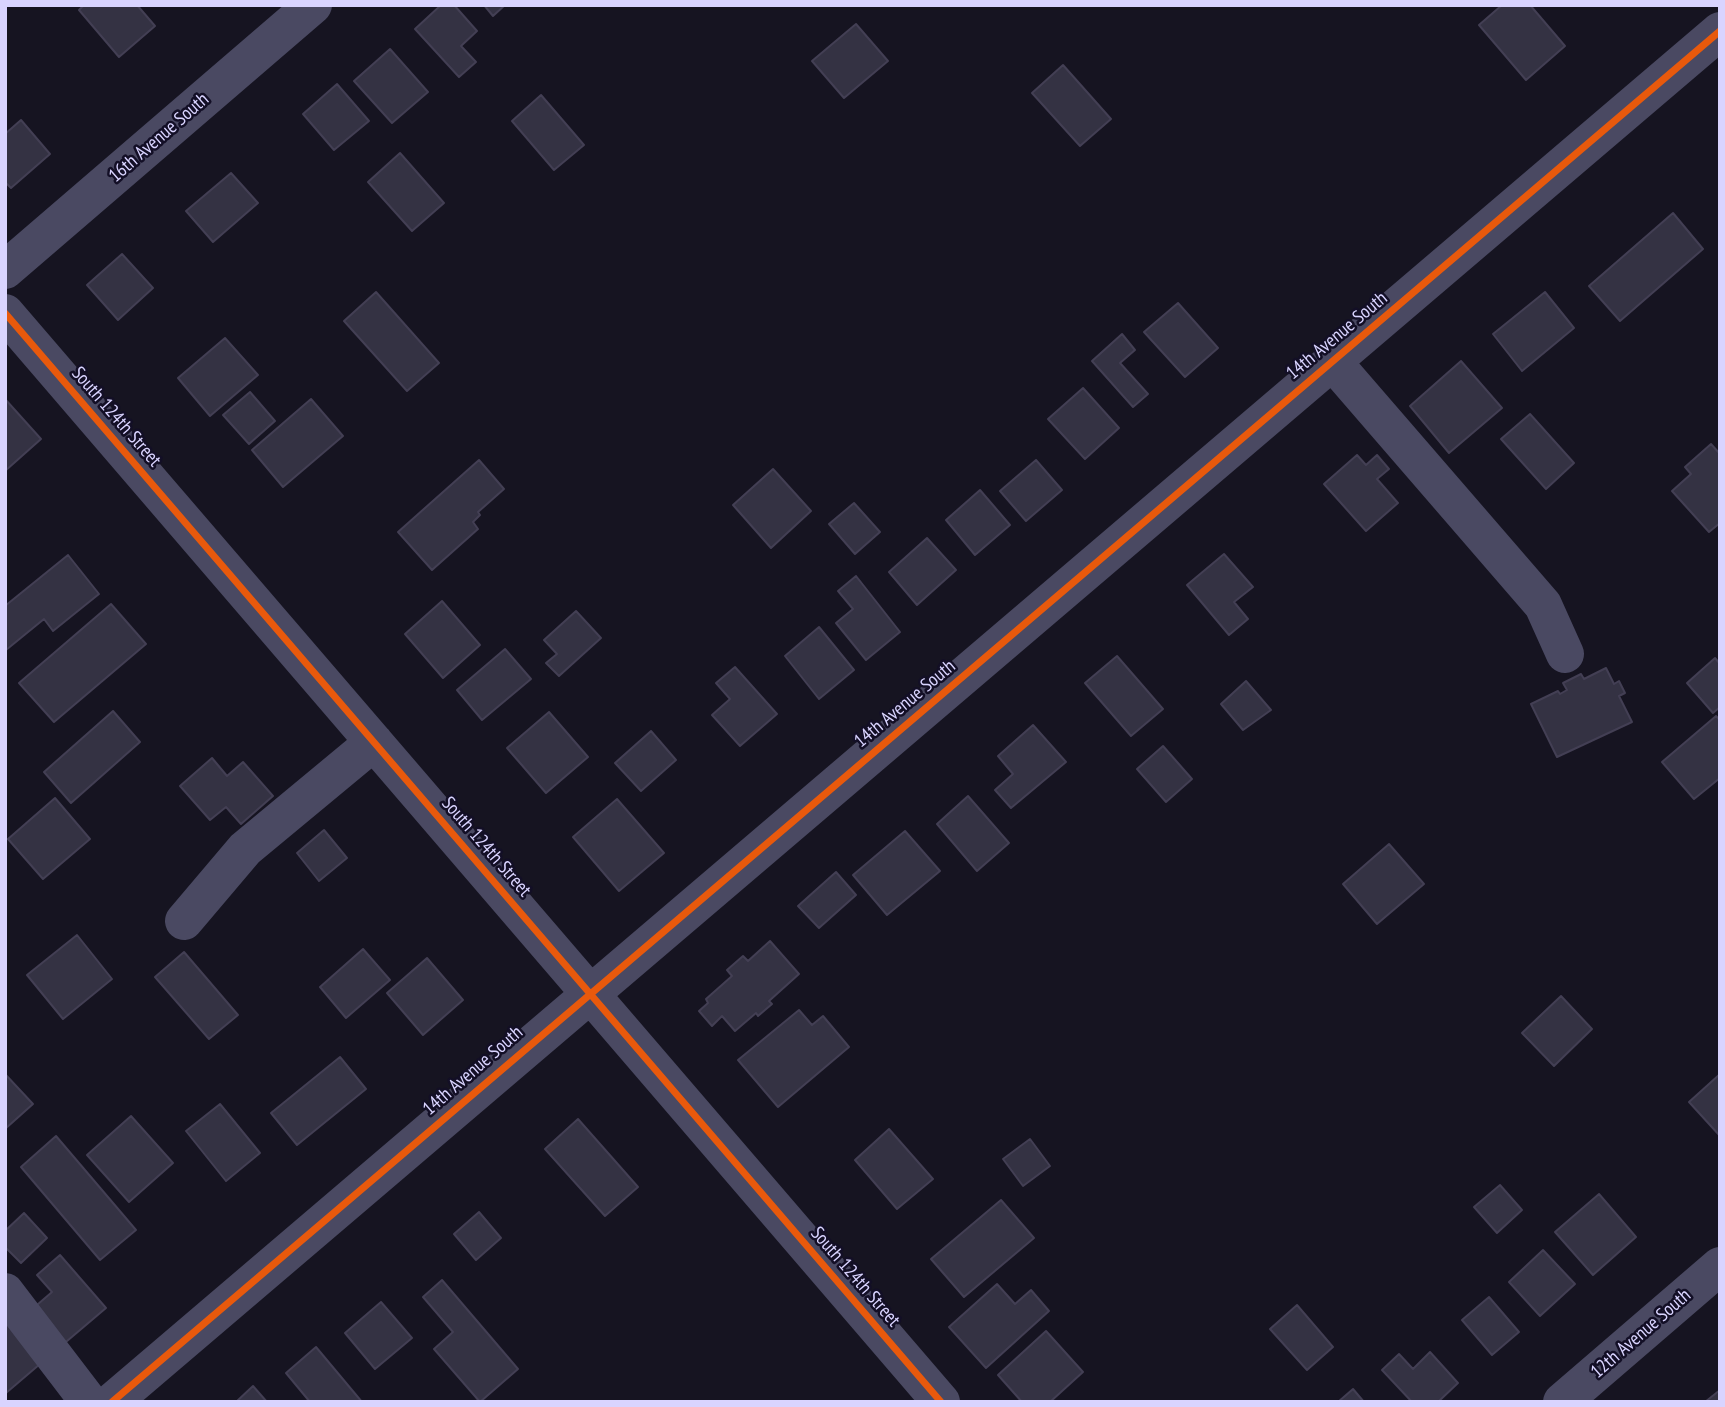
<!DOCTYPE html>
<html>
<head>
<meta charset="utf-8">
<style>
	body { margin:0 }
	#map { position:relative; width:1725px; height:1407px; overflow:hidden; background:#161421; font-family:"PT Sans Narrow",sans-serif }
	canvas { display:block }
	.frame { position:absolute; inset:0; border:7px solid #d9d4ff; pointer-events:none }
</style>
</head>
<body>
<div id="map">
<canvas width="1725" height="1407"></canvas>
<div class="frame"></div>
</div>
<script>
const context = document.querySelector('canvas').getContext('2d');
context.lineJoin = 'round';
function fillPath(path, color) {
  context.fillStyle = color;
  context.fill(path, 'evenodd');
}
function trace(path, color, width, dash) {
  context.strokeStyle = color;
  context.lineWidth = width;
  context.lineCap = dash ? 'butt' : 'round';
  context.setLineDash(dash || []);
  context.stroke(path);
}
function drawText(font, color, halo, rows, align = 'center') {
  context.font = font + ' "PT Sans Narrow",sans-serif';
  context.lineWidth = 5;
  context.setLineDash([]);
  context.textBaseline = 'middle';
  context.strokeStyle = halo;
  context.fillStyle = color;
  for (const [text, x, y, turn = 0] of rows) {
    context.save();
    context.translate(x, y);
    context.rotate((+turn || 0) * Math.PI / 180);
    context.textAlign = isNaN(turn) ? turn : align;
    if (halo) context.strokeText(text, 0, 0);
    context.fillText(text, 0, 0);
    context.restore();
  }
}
const building = new Path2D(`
	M84,5h53l18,21 -36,31 -40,-47z
	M441,5h13l23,26 -16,15 15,16 -17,15 -44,-48z
	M484,5h21l-12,11z
	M1502,5h28l35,41 -39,34 -47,-55z
	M856,24l32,37 -44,37 -32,-37z
	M390,49l38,43 -36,31 -38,-42z
	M1063,65l48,54 -31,27 -48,-53z
	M337,84l32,37 -35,29 -31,-36z
	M541,95l43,50 -30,25 -42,-49z
	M21,120l29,34 -39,34 -6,-6v-48z
	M400,153l44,50 -32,28 -44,-49z
	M231,173l27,30 -45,39 -27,-31z
	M1673,213l30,36 -83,72 -31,-35z
	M122,254l31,34 -35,32 -31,-35z
	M376,292l63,71 -32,28 -63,-70z
	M1545,292l29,36 -52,43 -29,-37z
	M1178,303l40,45 -33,29 -41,-45z
	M1122,334l13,16 -15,13 28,31 -15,13 -41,-46z
	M225,338l33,37 -48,41 -32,-38z
	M1461,361l41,47 -53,45 -39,-47z
	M1083,388l36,40 -34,31 -37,-40z
	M250,392l25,29 -26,23 -26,-29z
	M5,399l36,40 -36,32z
	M311,399l32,37 -60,51 -31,-37z
	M1530,414l44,49 -28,26 -45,-50z
	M1711,444l9,10v69l-11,9 -37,-41 19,-17 -6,-7z
	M1357,455l9,10 11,-10 12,14 -12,10 21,24 -32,28 -42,-47z
	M479,460l25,29 -26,23 2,3 -7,7 5,7 -46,41 -34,-38z
	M1036,460l26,30 -36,31 -26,-30z
	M773,469l38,42 -40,37 -38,-43z
	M980,490l30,35 -35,30 -29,-35z
	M854,503l26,29 -25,22 -26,-30z
	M927,538l29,32 -39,35 -28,-33z
	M1224,554l29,33 -19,15 14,17 -19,16 -42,-50z
	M68,555l31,39 -46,37 -9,-12 -38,31 -1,-44z
	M856,576l44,56 -34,28 -30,-37 17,-14 -15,-18z
	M442,601l38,44 -37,33 -38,-44z
	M111,604l35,40 -92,78 -35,-39z
	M576,611l25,27 -42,38 -13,-13 11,-9 -13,-14z
	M819,627l35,43 -35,29 -34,-43z
	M505,649l26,30 -49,41 -25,-30z
	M1117,656l46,53 -32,27 -46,-53z
	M1715,658l5,6v43l-7,6 -26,-30z
	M735,667l42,47 -37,32 -28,-31 18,-16 -14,-16z
	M1606,668l8,16 5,-3 6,12 -6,3 13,26 -75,35 -26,-53 27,-13 2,3 7,-4 -4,-7 18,-9 3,5z
	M1246,681l25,29 -28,20 -22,-26z
	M113,711l27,31 -69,61 -27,-31z
	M549,712l39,45 -42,36 -39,-45z
	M1716,716l4,4v58l-26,21 -32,-37z
	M1033,725l33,37 -55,46 -16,-18 18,-16 -15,-18z
	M651,731l25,29 -35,31 -26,-28z
	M1163,746l29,33 -26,23 -29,-33z
	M212,758l15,18 16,-14 30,34 -32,28 -15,-17 -16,13 -30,-34z
	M968,796l41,47 -32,28 -40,-47z
	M55,798l35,41 -47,40 -35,-40z
	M617,799l47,54 -45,38 -46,-54z
	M324,830l23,28 -28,23 -22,-28z
	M905,831l35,40 -53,44 -34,-40z
	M1389,844l35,40 -47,40 -34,-40z
	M836,872l20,23 -37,33 -21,-22z
	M77,935l35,44 -49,40 -36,-44z
	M770,941l29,33 -30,27 3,3 -14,12 -2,-3 -21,18 -13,-15 -10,10 -13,-15 9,-8 -2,-4 26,-23 -5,-6 16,-14 5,5z
	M363,949l27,31 -44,38 -26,-31z
	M184,952l54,63 -29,24 -54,-62z
	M427,958l36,42 -40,35 -36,-42z
	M1561,996l31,33 -38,37 -32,-33z
	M799,1010l13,15 11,-9 26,31 -71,60 -40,-47z
	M340,1057l26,32 -69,56 -26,-32z
	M5,1074l28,30 -28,25z
	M1720,1074v62l-31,-34z
	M220,1104l40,49 -34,28 -40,-50z
	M131,1116l42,47 -44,39 -42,-47z
	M578,1119l60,68 -33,29 -60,-67z
	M889,1129l44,50 -36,30 -42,-49z
	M56,1136l80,94 -36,30 -79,-93z
	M1030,1139l20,27 -27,20 -20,-27z
	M1500,1185l22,25 -25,23 -23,-26z
	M1599,1194l37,43 -43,38 -38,-43z
	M1001,1200l33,38 -70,59 -33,-38z
	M479,1212l22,26 -25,22 -22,-26z
	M24,1213l23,25 -26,25 -16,-16v-16z
	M1543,1250l32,34 -35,32 -31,-34z
	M60,1255l46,53 -46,39 -30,-36 22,-19 -15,-17z
	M442,1280l76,89 -38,33 -46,-53 19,-17 -30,-35z
	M997,1284l18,20 16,-14 18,21 -63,57 -37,-41z
	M1489,1297l30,35 -27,23 -30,-35z
	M381,1302l31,36 -37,31 -30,-36z
	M1297,1305l36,42 -26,23 -37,-41z
	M5,1310l42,48 -41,35h-1z
	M1046,1331l37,41 -33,30h-28l-24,-27z
	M316,1347l46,55h-52l-24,-29z
	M1430,1352l28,31 -20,19h-26l-30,-32 17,-16 14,15z
	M253,1386l14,16h-31z
	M1353,1389l11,13h-26z
	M1720,1390v12h-15z`);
fillPath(building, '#343243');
trace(building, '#433f54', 2);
trace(new Path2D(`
	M5,270l308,-265
	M5,313l936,1089
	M1332,361l211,244 22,49
	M184,921l61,-72 129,-107
	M5,1292l84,110
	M112,1402l1608,-1371
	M1562,1402l158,-136`), '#4a4962', 38);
trace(new Path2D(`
	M5,313l936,1089
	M112,1402l1608,-1371`), '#e8590c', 7);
drawText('19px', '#d9d4ff', '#130f26', [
	["16th Avenue South",159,138,-41],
	["14th Avenue South",1337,336,-40],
	["South 124th Street",116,417,49],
	["14th Avenue South",905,704,-40],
	["South 124th Street",486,847,49],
	["14th Avenue South",473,1071,-41],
	["South 124th Street",855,1277,49],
	["12th Avenue South",1641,1334,-41]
]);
</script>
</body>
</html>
